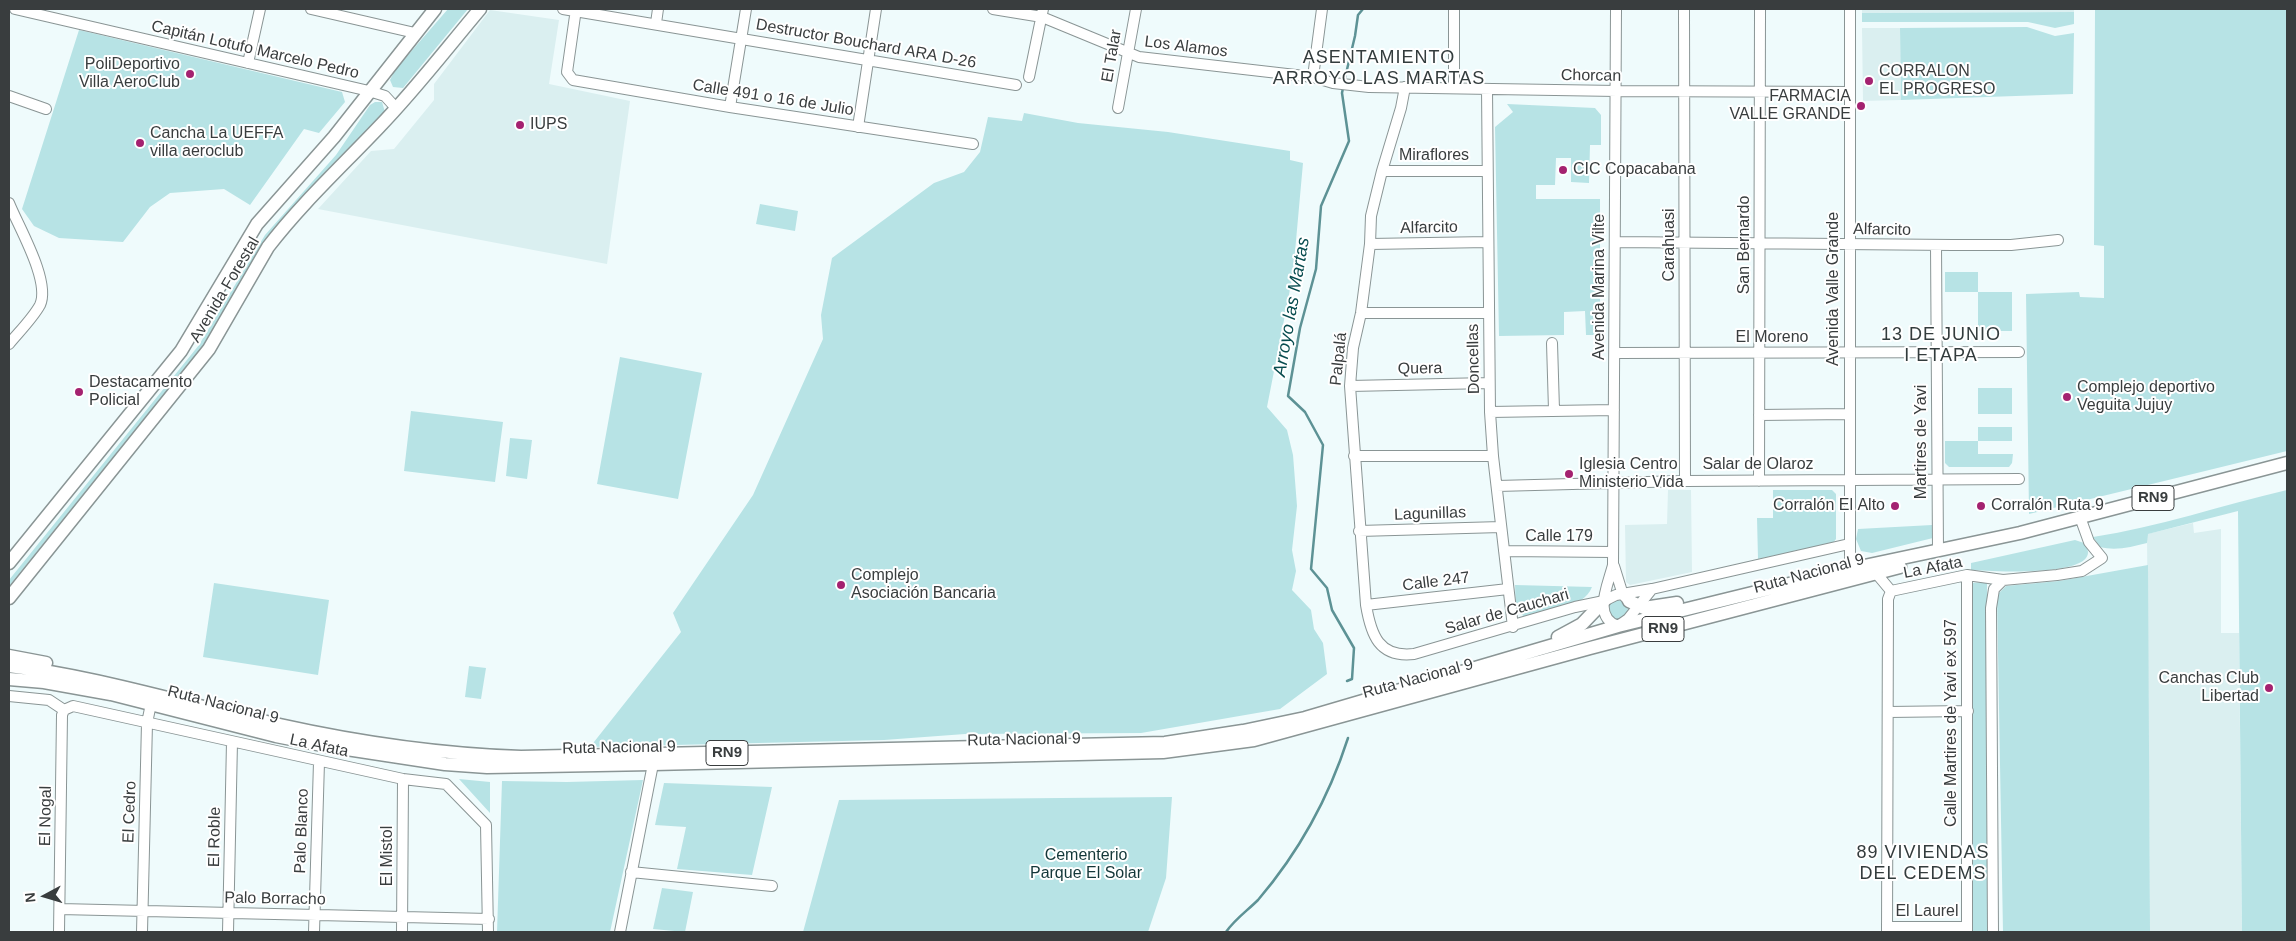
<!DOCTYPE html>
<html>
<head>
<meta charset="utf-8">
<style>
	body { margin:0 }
	#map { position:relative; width:2296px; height:941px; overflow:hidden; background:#effbfc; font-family:Arial,sans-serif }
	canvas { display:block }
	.frame { position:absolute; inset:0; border:10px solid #393d3e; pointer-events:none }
	.north { position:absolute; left:20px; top:871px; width:50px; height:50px; -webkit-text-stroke:4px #fff; paint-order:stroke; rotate:264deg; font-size:14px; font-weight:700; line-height:20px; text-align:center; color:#393d3e }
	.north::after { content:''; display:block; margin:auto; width:18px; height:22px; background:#393d3e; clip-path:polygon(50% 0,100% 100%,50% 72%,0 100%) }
</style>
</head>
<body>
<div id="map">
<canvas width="2296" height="941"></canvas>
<div class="frame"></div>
<div class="north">N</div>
</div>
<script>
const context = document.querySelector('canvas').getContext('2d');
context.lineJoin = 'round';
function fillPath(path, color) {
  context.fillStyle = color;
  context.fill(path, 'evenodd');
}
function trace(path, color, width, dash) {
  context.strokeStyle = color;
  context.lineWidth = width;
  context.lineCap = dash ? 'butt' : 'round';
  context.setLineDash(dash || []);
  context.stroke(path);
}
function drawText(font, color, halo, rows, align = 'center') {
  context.font = font + ' Arial,sans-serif';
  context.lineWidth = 4;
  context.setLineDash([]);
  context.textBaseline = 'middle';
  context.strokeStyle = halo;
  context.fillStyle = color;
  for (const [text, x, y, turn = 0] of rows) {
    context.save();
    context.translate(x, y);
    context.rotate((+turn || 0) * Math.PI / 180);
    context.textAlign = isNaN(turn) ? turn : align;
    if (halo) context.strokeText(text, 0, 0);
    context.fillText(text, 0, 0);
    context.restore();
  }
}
fillPath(new Path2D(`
	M1862,9h212v3l-212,1z
	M490,10l69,10 -10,64 81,17 -23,163 -289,-55 53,-58 23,-2 40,-49v-16z
	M1862,28h38l1,72 -38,1z
	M1668,490h23l1,82 -62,13 -4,-3 -1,-57 42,-1z
	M2193,523l1,10 27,-4v104h18l3,299h-92l-3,-398z`), '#daeff0');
fillPath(new Path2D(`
	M448,9h20l-65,79 -10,-1 -3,-7 5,-10z
	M2095,9h192v442l-258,63 -3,-220 53,-2 1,5 24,1v-52l-10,-1z
	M2074,12v12l-19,4 -27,-6h-166v-9z
	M2027,27l28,9 19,-3 -1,61 -172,6 -1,-72z
	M79,30l263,62 3,10 -26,31 -15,-4 -54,76 -26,-16 -54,4 -20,14 -27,35 -64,-4 -25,-12 -12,-17z
	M375,102h7l3,10 -59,59 -58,65 -62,106 -197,244v-6l190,-235 66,-110 71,-80 34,-50z
	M1507,104l88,4 6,7v30h-11l-1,38 -18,-1v-24h-15l-1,27h-19v14h64v136h-14l-1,-24 -21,1v23l-65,1 -4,-209 18,-15z
	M1024,113l54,10 90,9 122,19v9l13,3 -10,111 -26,133 20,23 6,25 4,51 -5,44 4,21 -4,19 19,20 3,19 9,14 4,31 -47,35 -139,24 -176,1 -81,6 -294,7 91,-115 -8,-19 80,-118 70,-156 -2,-24 11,-57 102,-75 30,-11 16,-20 8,-35 34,4z
	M760,204l38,7 -3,20 -39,-7z
	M1945,272h33v20h34v39h-34v-39h-33z
	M620,357l82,16 -24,126 -81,-15z
	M1978,388h34v26h-34z
	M411,411l92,11 -8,60 -91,-11z
	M1978,427h34v14h-34v13h35l-1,9 -3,4h-60l-4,-4v-22h33z
	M510,438l22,2 -5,39 -21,-3z
	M1773,490h59l4,4v45l-3,4 -75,16 -1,-41h16z
	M2287,490v442h-45l-4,-421 -90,23 -1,9c-16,4 -31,8 -47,4l-7,-10c66,-10 129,-32 194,-47z
	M1932,525l1,13 -61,15 -11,-2 -5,-12 2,-10z
	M2075,540l9,3c28,36 -98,28 -113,27v-7z
	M2148,565l2,367h-147l-6,-337 9,-9 53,-5z
	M1987,582v350h-15l-2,-349z
	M214,583l115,17 -11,75 -115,-18z
	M1515,585l77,2c-9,22 -44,25 -65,31 -14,-7 -11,-19 -12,-33z
	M1608 610a10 10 0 1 1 20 0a10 10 0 1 1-20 0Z
	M469,666l17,2 -5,31 -16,-2z
	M459,779l31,3v31z
	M643,780l-33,152h-113l5,-151 65,1z
	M664,783l108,4 -20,88 -75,-6 9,-42 -31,-2z
	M1172,797l-6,81 -18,54h-345l36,-132z
	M662,888l31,4 -8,40 -32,-3z`), '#b7e3e5');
trace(new Path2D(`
	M1344,82l11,-46 3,-21 5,-6
	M1343,88l-1,5 7,48 -28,65 -5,63 -16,59 -12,68 17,16 18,33 -12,124 16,19 5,22 22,38 -2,31 -5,2
	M1226,932c9,-13 21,-21 32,-32 41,-48 71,-103 90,-162`), '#5d9295', 2.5);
const minor = new Path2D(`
	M15,9l354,82 16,5 11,12
	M311,9l104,24
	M563,9l453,76
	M576,9l-9,63 6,8 157,27 243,37
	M993,9l49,8 97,40 174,20 20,6 36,4 248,4 233,1
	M1616,9l-3,556c-5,20 -21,52 5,61l10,-7 24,-30
	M1684,9l1,472
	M1850,9v560
	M656,23l2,-14
	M248,63l12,-54
	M1029,77l14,-68
	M1313,77l9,-68
	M1405,87l-4,21 -19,63 -11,45 -1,28 -9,69 -8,35 -3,38 16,219c5,30 13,53 48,49l161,-47 29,-6 12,-6 36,-6 197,-45
	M1454,88v-79
	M1487,89l3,323 3,44 20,171
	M9,96l37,13
	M730,107l16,-98
	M1118,108l18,-99
	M858,127l18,-118
	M1382,171h105
	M9,203c9,23 42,78 31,102 -7,13 -22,28 -31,39
	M1616,242l337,3h58l47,-5
	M1370,244l118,-2
	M1936,245l2,305
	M1361,313h127
	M1552,343l2,67
	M1615,353l404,-1
	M1350,386l139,-3
	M1490,412l124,-2
	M1759,415l90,-1
	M1354,456h139
	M1759,481l1,-472
	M1497,486l188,-5 334,-2
	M1359,531l142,-4
	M1504,551l109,1
	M1614,566l9,29 4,4
	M1876,573l15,18 76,-16 36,5 54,-5 25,-4 20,-13 -13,-16 -9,-25
	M1967,575v357
	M1366,605l142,-16
	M9,696l40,4 15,10
	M1888,712l80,-1
	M631,872l141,14
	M60,909l429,10
	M1887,927h80
	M59,932l3,-217 2,-5 9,-4 330,73 43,5 40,41 2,107
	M142,932l5,-209 5,-24
	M228,932l4,-190
	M314,932l5,-170
	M402,932l1,-153
	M620,932l33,-168
	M1887,932l1,-333 3,-8
	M1993,932l-2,-324 3,-19 9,-9`);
const major = new Path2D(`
	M9,563l172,-212 76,-127 77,-87 101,-128
	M9,598l200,-249 59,-102c33,-43 73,-80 111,-120 36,-37 68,-79 101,-118
	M1629,601l15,7 33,-5
	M1558,637l24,-13 22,-23
	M9,656l37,7
	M9,666c92,11 181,40 271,59 81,18 158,29 241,32l644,-14 78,-12 62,-13 313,-92 232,-57 170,-36 267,-70
	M9,679l35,3 67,12 165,42 51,10 118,18 42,3 166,-3 510,-12 91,-12 336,-92 310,-81`);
trace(minor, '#8a9595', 12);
trace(major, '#8a9595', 15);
trace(minor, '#fff', 10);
trace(major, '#fff', 12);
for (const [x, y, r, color] of [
	[190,74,5,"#a42270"],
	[1869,81,5,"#a42270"],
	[1861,106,5,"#a42270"],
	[520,125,5,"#a42270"],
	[140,143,5,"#a42270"],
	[1563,170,5,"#a42270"],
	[79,392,5,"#a42270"],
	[2067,397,5,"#a42270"],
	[1569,474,5,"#a42270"],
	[1895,506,5,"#a42270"],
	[1981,506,5,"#a42270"],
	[841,585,5,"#a42270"],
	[2269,688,5,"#a42270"]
]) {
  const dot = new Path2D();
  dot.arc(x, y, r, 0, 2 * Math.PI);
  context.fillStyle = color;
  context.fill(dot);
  trace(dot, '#fff', 2);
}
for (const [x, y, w] of [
	[2153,498,42],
	[1663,629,42],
	[727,753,42]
]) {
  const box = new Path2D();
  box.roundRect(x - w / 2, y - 12.5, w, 25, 4);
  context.fillStyle = '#fff';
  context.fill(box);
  trace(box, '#393d3e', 1);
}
drawText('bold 15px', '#393d3e', null, [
	["RN9",2153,498],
	["RN9",1663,629],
	["RN9",727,753]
]);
drawText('16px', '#393d3e', '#fff', [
	["Destructor Bouchard ARA D-26",866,44,10],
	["Los Alamos",1186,47,7],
	["Capitán Lotufo Marcelo Pedro",255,50,13],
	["El Talar",1112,56,-80],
	["Chorcan",1591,76,1],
	["Calle 491 o 16 de Julio",773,98,9],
	["Miraflores",1434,156],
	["Alfarcito",1429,228,-1],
	["Alfarcito",1882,230,1],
	["Carahuasi",1670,245,-90],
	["San Bernardo",1745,245,-90],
	["Avenida Marina Vilte",1600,287,-90],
	["Avenida Valle Grande",1834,289,-90],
	["Avenida Forestal",225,290,-59],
	["El Moreno",1772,338],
	["Palpalá",1339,359,-84],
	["Doncellas",1474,359,-91],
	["Quera",1420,369,-1],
	["Martires de Yavi",1922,442,-90],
	["Salar de Olaroz",1758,465],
	["Lagunillas",1430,514,-2],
	["Calle 179",1559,537],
	["La Afata",1933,568,-11],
	["Ruta Nacional 9",1809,574,-15],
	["Calle 247",1436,582,-7],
	["Salar de Cauchari",1507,612,-16],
	["Ruta Nacional 9",1418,679,-15],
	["Ruta Nacional 9",223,705,14],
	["Calle Martires de Yavi ex 597",1952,723,-90],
	["Ruta Nacional 9",1024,740,-1],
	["La Afata",319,746,12],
	["Ruta Nacional 9",619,748,-1],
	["El Cedro",130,812,-88],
	["El Nogal",46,816,-89],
	["Palo Blanco",302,831,-88],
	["El Roble",215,837,-89],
	["El Mistol",388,856,-90],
	["Palo Borracho",275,899,1],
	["El Laurel",1927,912]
]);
drawText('16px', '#393d3e', '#fff', [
	["PoliDeportivo",180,65,"right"],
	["Villa AeroClub",180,83,"right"],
	["CORRALON",1879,72],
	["EL PROGRESO",1879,90],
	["FARMACIA",1851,97,"right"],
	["VALLE GRANDE",1851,115,"right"],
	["IUPS",530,125],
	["Cancha La UEFFA",150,134],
	["villa aeroclub",150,152],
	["CIC Copacabana",1573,170],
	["Destacamento",89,383],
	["Policial",89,401],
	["Complejo deportivo",2077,388],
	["Veguita Jujuy",2077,406],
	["Iglesia Centro",1579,465],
	["Ministerio Vida",1579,483],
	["Corralón El Alto",1885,506,"right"],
	["Corralón Ruta 9",1991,506],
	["Complejo",851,576],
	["Asociación Bancaria",851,594],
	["Canchas Club",2259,679,"right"],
	["Libertad",2259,697,"right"]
], 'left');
drawText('16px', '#133739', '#fff', [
	["Cementerio",1086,856],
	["Parque El Solar",1086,874]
]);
context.letterSpacing = '1px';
drawText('18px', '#333c3d', '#fff', [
	["ASENTAMIENTO",1379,58],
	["ARROYO LAS MARTAS",1379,79],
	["13 DE JUNIO",1941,335],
	["I ETAPA",1941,356],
	["89 VIVIENDAS",1923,853],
	["DEL CEDEMS",1923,874]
]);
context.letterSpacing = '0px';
drawText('italic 18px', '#074c4f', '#fff', [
	["Arroyo las Martas",1292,307,-80]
]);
</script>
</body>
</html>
